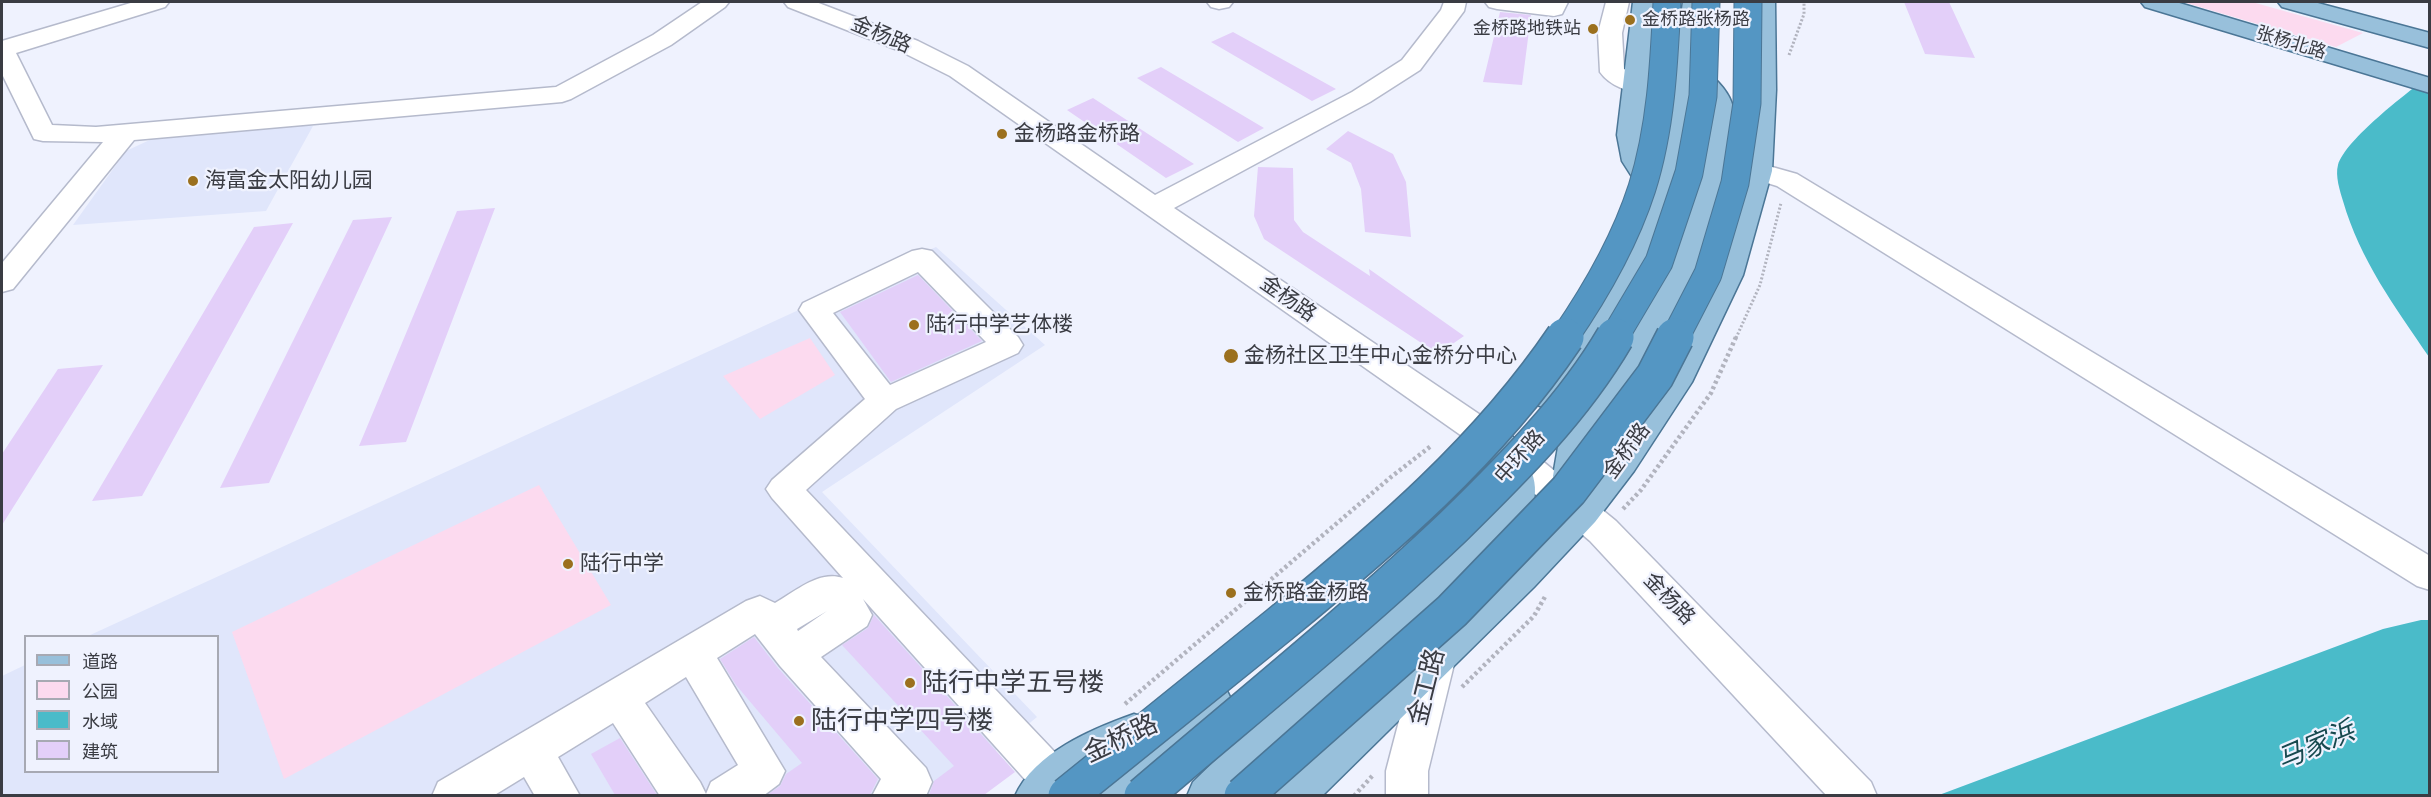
<!DOCTYPE html>
<html>
<head>
<meta charset="utf-8">
<style>
	body { margin:0 }
	#map { position:relative; width:2431px; height:797px; overflow:hidden; background:#eff2fe; font-family:Montserrat,"Noto Sans SC",sans-serif }
	canvas { display:block }
	.frame { position:absolute; inset:0; border:3px solid #3a3c43; pointer-events:none }
	.legend { position:absolute; left:24px; top:635px; width:195px; height:138px; box-sizing:border-box; background:#eff2fe; border:2px solid #a7a9b3; margin:0; padding:8px 10px; list-style:none; font-size:18px; color:#3a3c43 }
	.legend li { display:flex; align-items:center; gap:12px; height:30px }
	.legend b { width:30px; border:2px solid #a7a9b3 }
</style>
</head>
<body>
<div id="map">
<canvas width="2431" height="797"></canvas>
<div class="frame"></div>
<ul class="legend">
<li><b style="height:8px;background:#98c0db"></b>道路</li>
<li><b style="height:16px;background:#fcdaef"></b>公园</li>
<li><b style="height:16px;background:#4abbc9"></b>水域</li>
<li><b style="height:16px;background:#e3cff9"></b>建筑</li>
</ul>
</div>
<script>
const context = document.querySelector('canvas').getContext('2d');
context.lineJoin = 'round';
function fillPath(path, color) {
  context.fillStyle = color;
  context.fill(path, 'evenodd');
}
function trace(path, color, width, dash) {
  context.strokeStyle = color;
  context.lineWidth = width;
  context.lineCap = dash ? 'butt' : 'round';
  context.setLineDash(dash || []);
  context.stroke(path);
}
function drawText(font, color, halo, rows, align = 'center') {
  context.font = font + ' Montserrat,"Noto Sans SC",sans-serif';
  context.lineWidth = 4.5;
  context.setLineDash([]);
  context.textBaseline = 'middle';
  context.strokeStyle = halo;
  context.fillStyle = color;
  for (const [text, x, y, turn = 0] of rows) {
    context.save();
    context.translate(x, y);
    context.rotate((+turn || 0) * Math.PI / 180);
    context.textAlign = isNaN(turn) ? turn : align;
    if (halo) context.strokeText(text, 0, 0);
    context.fillText(text, 0, 0);
    context.restore();
  }
}
fillPath(new Path2D(`
	M298,123l15,3 -47,85 -193,14 53,-74 28,-13z
	M936,247l109,98 -223,147 215,225 -96,78h-939v-119l23,-11 1,107h192v-136h-130z`), '#e0e6fb');
fillPath(new Path2D(`
	M2183,2h69l111,31 -27,14z
	M810,338l25,37 -75,44 -37,-43z
	M539,485l72,120 -327,174 -52,-147z`), '#fcdaef');
fillPath(new Path2D(`
	M2429,76v281c-34,-50 -69,-97 -86,-156 -3,-10 -8,-25 -5,-36 8,-26 69,-72 91,-89z
	M2421,620h8v175h-490l444,-166z`), '#4abbc9');
fillPath(new Path2D(`
	M1904,2h45l26,56 -50,-4z
	M1500,12l31,3 -9,70 -39,-3z
	M1233,32l103,57 -24,12 -101,-59z
	M1161,67l103,61 -26,14 -101,-64z
	M1093,98l101,66 -28,14 -99,-68z
	M1348,131l45,23 13,28 5,55 -46,-5 -4,-43 -10,-26 -25,-14z
	M1258,167l35,1 1,52 9,12 67,44 -1,-7 95,67 -26,18 -174,-115 -10,-23z
	M495,208l-89,234 -47,4 98,-235z
	M392,217l-123,266 -49,5 133,-268z
	M293,223l-151,273 -50,5 162,-274z
	M918,275l64,66 -91,41 -51,-70z
	M103,365l-101,160v-71l56,-85z
	M874,615l141,157 -31,23h-55l5,-14 20,-15 -112,-121 26,-17z
	M754,637l24,31 100,111 -8,16h-103l13,-9 6,-12 16,-11 -66,-78 -16,-26z
	M620,738l37,57h-42l-24,-41z`), '#e3cff9');
const minor = new Path2D(`
	M134,2h35l-4,5 -149,46 36,72 44,2 460,-40 97,-52 49,-33h27l-4,5 -54,38 -100,54 -9,3 -428,38 -121,149 -11,3v-29l101,-121 -60,-1 -9,-2 -32,-65v-33z
	M784,2h32l102,39 50,25 187,129 197,-103 50,-32 39,-50 3,-8h22l-2,9 -44,59 -50,32 -196,106 339,229 103,84 255,261 6,14h-50l-237,-255 -101,-86 -539,-379 -50,-25 -112,-44z
	M1207,2h26l-4,5 -10,2 -8,-2z
	M1485,2h83l-6,12 -8,2 -57,-7 -8,-2z
	M1606,2h23l-7,31 2,36 22,12 4,5 -4,5c-15,4 -37,-6 -46,-19l-2,-39z
	M1758,163l39,11 633,382v34l-13,-4 -640,-400 -29,-9 -4,-6 4,-6z
	M922,249l10,2 86,86 5,8 -5,8 -122,56 -90,81 262,276 6,14 -6,14 -5,2 -25,-2 -175,-195 9,16 -5,11 -46,31 105,111 6,14 -6,14h-54l9,-17 -101,-113 -25,-32 -38,24 68,113 -6,13 -16,12h-103l-47,-73 -55,34 22,39h-45l-11,-19 -31,19h-61l6,-14 308,-181 14,-5 15,7c21,-12 44,-33 68,-25l-71,-80 -6,-9 6,-9 93,-81 -66,-89 4,-7 109,-52zM918,272l68,70 -96,43 -57,-72zM827,611l-29,20 -1,-2zM686,677l52,88 -27,17 -5,12 -6,-12 -55,-79z
	M1438,632l14,4 6,12 -30,123v25h-42v-25l32,-123 6,-12z`);
const major = new Path2D(`
	M1633,2h24l-14,133 3,18 10,19c23,-54 18,-113 27,-170h23l-5,63c12,12 29,26 32,43 3,18 -1,37 -5,55 -15,74 -44,146 -84,210 -20,31 -62,65 -56,106l22,-26 52,-75 51,-103 31,-104 6,-81 2,-88h23l1,88 -4,81 -29,104 -51,107 -58,89 -39,51 -61,65 -212,209h-51l6,-14 231,-217 58,-59 -8,-10 -5,-20 6,-35 59,-80 50,-91 21,-61 -7,-19 4,-6 10,-2c7,-25 22,-67 4,-90l-8,57 -43,108 -58,100 -36,46 -12,4 -12,-4 -4,-8 42,-53 50,-85 26,-60 -23,-36 -5,-26z
	M2141,2h35l254,76v15l-285,-86z
	M2278,2h36l116,31v15l-148,-41z
	M1501,433l12,4c18,31 32,49 13,84l-87,87 -202,188h-50l6,-14 37,-36 183,-160 83,-81 5,-23 -17,-36 5,-9z
	M1211,681l14,6 6,12 -6,12 -88,85h-51l6,-14 23,-21 -24,11 -25,24h-51c19,-43 77,-67 119,-82l15,5 3,8 45,-40z`);
trace(minor, '#b5bacc', 3);
trace(major, '#4b7696', 3);
trace(new Path2D(`
	M1789,55l15,-41v-12
	M1736,338l24,-53 21,-82`), '#b2b4bf', 3, [2, 2]);
trace(new Path2D(`
	M1623,509l18,-19 70,-97 25,-56
	M1462,687l72,-71 12,-21
	M1125,704l266,-227 40,-31
	M1354,796l20,-22`), '#b2b4bf', 4.5, [3, 3]);
fillPath(minor, '#fff');
fillPath(major, '#98c0db');
const highwayBridgeFar1 = new Path2D(`
	M1564,338c31,-45 61,-97 78,-150 19,-60 22,-124 25,-186
	M1614,338l45,-76 30,-89 14,-77 3,-94
	M1675,338l33,-64 27,-91 12,-80 1,-101`);
const highwayBridge = new Path2D(`
	M1067,796c70,-57 141,-114 212,-171 105,-86 209,-174 286,-288
	M1143,796c104,-89 211,-175 310,-269 59,-58 120,-118 162,-190
	M1243,796l209,-185 117,-121 86,-114 20,-39`);
trace(highwayBridgeFar1, '#4b7696', 29, []);
trace(highwayBridge, '#4b7696', 40, []);
trace(highwayBridgeFar1, '#5496c3', 27);
trace(highwayBridge, '#5496c3', 37);
for (const [x, y, r, color] of [
	[1630,20,6,"#9b701e"],
	[1593,29,6,"#9b701e"],
	[1002,134,6,"#9b701e"],
	[193,181,6,"#9b701e"],
	[914,325,6,"#9b701e"],
	[1231,356,8,"#9b701e"],
	[568,564,6,"#9b701e"],
	[1231,593,6,"#9b701e"],
	[910,683,6,"#9b701e"],
	[799,721,6,"#9b701e"]
]) {
  const dot = new Path2D();
  dot.arc(x, y, r, 0, 2 * Math.PI);
  context.fillStyle = color;
  context.fill(dot);
  trace(dot, '#eff2fe', 2);
}
drawText('18px', '#3a3c43', '#eff2fe', [
	["金桥路张杨路",1642,20],
	["金桥路地铁站",1581,29,"right"]
], 'left');
drawText('18px', '#3a3c43', '#eff2fe', [
	["张杨北路",2291,43,17]
]);
drawText('21px', '#3a3c43', '#eff2fe', [
	["金杨路",881,35,23],
	["金杨路",1288,299,35],
	["金桥路",1627,451,-54],
	["中环路",1520,457,-48],
	["金杨路",1669,599,46]
]);
drawText('21px', '#3a3c43', '#eff2fe', [
	["金杨路金桥路",1014,134],
	["海富金太阳幼儿园",205,181],
	["陆行中学艺体楼",926,325],
	["金杨社区卫生中心金桥分中心",1244,356],
	["陆行中学",580,564],
	["金桥路金杨路",1243,593]
], 'left');
drawText('26px', '#3a3c43', '#eff2fe', [
	["陆行中学五号楼",922,683],
	["陆行中学四号楼",811,721]
], 'left');
drawText('26px', '#3a3c43', '#eff2fe', [
	["金工路",1427,687,-76],
	["金桥路",1121,739,-25]
]);
drawText('italic 27px', '#17494f', '#eff2fe', [
	["马家浜",2316,746,-23]
]);
</script>
</body>
</html>
